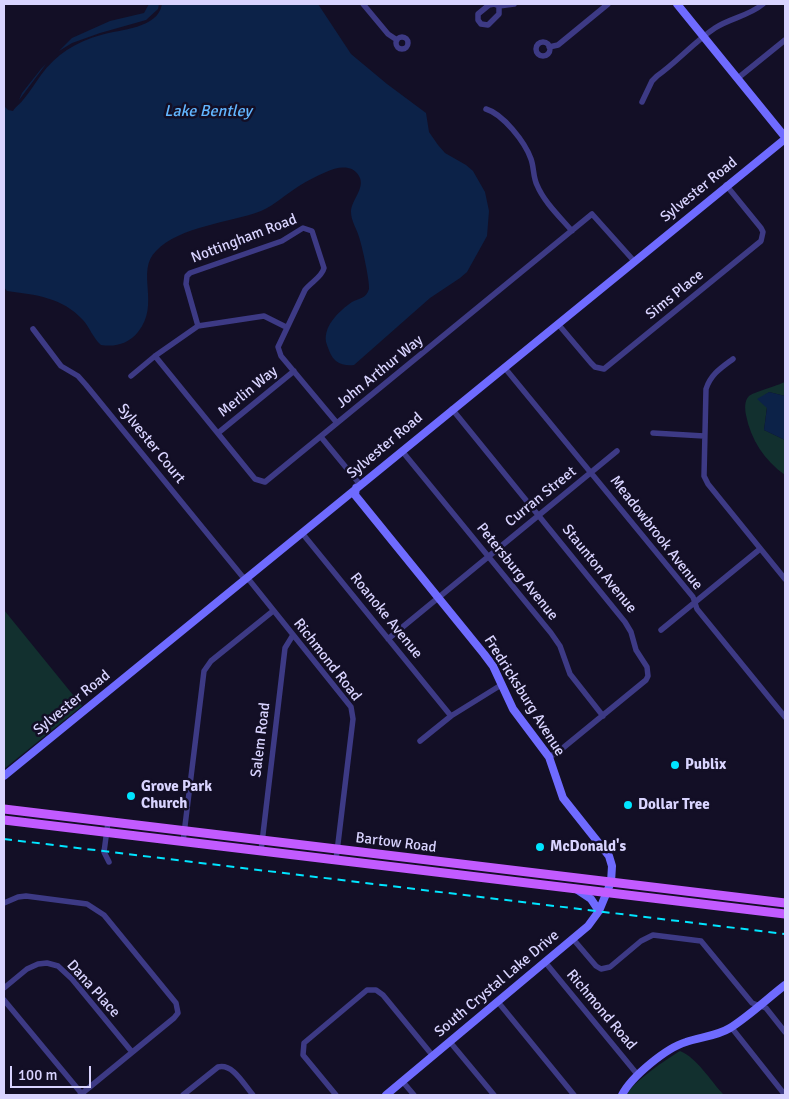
<!DOCTYPE html>
<html>
<head>
<meta charset="utf-8">
<style>
	body { margin:0 }
	#map { position:relative; width:789px; height:1099px; overflow:hidden; background:#130f26; font-family:Signika,sans-serif }
	canvas { display:block }
	.frame { position:absolute; inset:0; border:5px solid #d9d4ff; pointer-events:none }
	.scale { position:absolute; left:10px; top:1066px; width:81px; height:22px; box-sizing:border-box; border:2px solid #d9d4ff; border-top:0; padding-left:6px; font-size:15px; line-height:18px; white-space:nowrap; color:#d9d4ff; -webkit-text-stroke:4px #130f26; paint-order:stroke }
</style>
</head>
<body>
<div id="map">
<canvas width="789" height="1099"></canvas>
<div class="frame"></div>
<div class="scale">100 m</div>
</div>
<script>
const context = document.querySelector('canvas').getContext('2d');
context.lineJoin = 'round';
function fillPath(path, color) {
  context.fillStyle = color;
  context.fill(path, 'evenodd');
}
function trace(path, color, width, dash) {
  context.strokeStyle = color;
  context.lineWidth = width;
  context.lineCap = dash ? 'butt' : 'round';
  context.setLineDash(dash || []);
  context.stroke(path);
}
function drawText(font, color, halo, rows, align = 'center') {
  context.font = font + ' Signika,sans-serif';
  context.lineWidth = 5;
  context.setLineDash([]);
  context.textBaseline = 'middle';
  context.strokeStyle = halo;
  context.fillStyle = color;
  for (const [text, x, y, turn = 0] of rows) {
    context.save();
    context.translate(x, y);
    context.rotate((+turn || 0) * Math.PI / 180);
    context.textAlign = isNaN(turn) ? turn : align;
    if (halo) context.strokeText(text, 0, 0);
    context.fillText(text, 0, 0);
    context.restore();
  }
}
fillPath(new Path2D(`
	M785,382v14l-16,-4 -10,8 8,7 -3,23 21,10v35c-21,-15 -34,-35 -39,-60 -1,-6 -2,-14 3,-19 3,-3 30,-11 36,-14z
	M4,610l78,96 -78,63z
	M680,1051c17,7 30,29 43,43v1h-96c4,-12 41,-37 53,-44z`), '#12302f');
fillPath(new Path2D(`
	M149,4h10l-1,5 -12,11 -46,13 -28,10 -13,8 -13,13 -27,36 3,-7 19,-24 31,-31 38,-17 34,-8z
	M162,4h156l33,50 36,30 39,29 3,19 9,13 7,8 21,12 7,6 12,21 4,19 -2,25 -20,36 -7,6 -30,20 -76,67c-6,1 -13,0 -18,-4 -5,-4 -7,-11 -9,-16 -6,-17 12,-34 25,-43 7,-4 14,-3 17,-13 1,-7 -7,-44 -10,-52 -2,-8 -8,-16 -8,-25 0,-12 15,-24 8,-36 -7,-12 -22,-9 -33,-4 -10,4 -19,9 -27,14 -13,8 -24,19 -38,25 -32,12 -81,15 -105,40 -21,21 5,53 -18,81 -10,12 -22,15 -37,13 -8,-7 -11,-17 -18,-25 -21,-23 -47,-25 -76,-29l-3,-4v-181l4,4 5,1c3,-5 7,-7 10,-11 7,-8 12,-17 18,-25 15,-21 35,-33 60,-40 19,-6 57,-6 61,-31z
	M769,392l16,4v44l-21,-10 3,-22 -10,-9z`), '#0c2248');
trace(new Path2D(`
	M363,4l25,30 9,6
	M494,4l5,2v8l-11,11 -7,-1 -3,-4v-6l11,-9z
	M499,6l15,-2
	M396 43a6 6 0 1 1 12 0a6 6 0 1 1-12 0Z
	M536 49a7 7 0 1 1 14 0a7 7 0 1 1-14 0Z
	M549,47l9,-2 50,-41
	M738,78l47,-38
	M642,102l10,-21 5,-5c20,-14 37,-34 58,-48 15,-10 34,-12 48,-24
	M486,109c17,5 39,33 45,50 3,8 2,18 6,26 7,17 23,32 35,46
	M558,324l33,39 4,4 9,2 157,-128 2,-9 -2,-4 -35,-43
	M198,326l-12,-42 1,-8 3,-3 92,-32 21,-13 9,3 12,37c-2,9 -13,14 -19,22l-27,57 3,9 56,67
	M33,329l28,37 17,10 8,9 156,191 8,5 101,126 2,12 -17,141
	M155,356l100,123 10,3 327,-268 42,47
	M733,359c-12,9 -22,15 -27,30l-2,87 4,8 77,95
	M504,367l189,230 4,12 88,108
	M131,376l24,-20 43,-30 66,-10 22,11
	M452,409l173,213 6,10 5,18 11,17 1,9 -2,4 -88,72 -9,5
	M218,433l76,-62
	M653,433l51,3
	M321,437l37,45 -2,6
	M402,451l149,182 9,13 10,28 33,42
	M302,533l149,183
	M661,630l99,-81
	M388,639l229,-188
	M420,741l31,-25 50,-31
	M108,822l-4,30 5,10
	M183,842l21,-171 7,-10 62,-50
	M261,851l24,-203 8,-13
	M4,903l14,-6 8,-1 61,8 17,11 72,88 2,10 -4,5 -94,77
	M573,939l23,27 5,3 9,-2 31,-26 12,-6 48,6 51,62 14,5 19,24
	M545,962l92,112
	M4,988l23,-19 11,-5 9,-1 11,3 14,13 60,73
	M4,1000l78,94
	M498,1002l76,93
	M731,1027l54,68
	M450,1042l44,53
	M403,1082l11,13
	M183,1095l35,-28c15,-4 26,18 35,28
	M336,1095l-33,-40 1,-12 63,-53h9l7,5 50,61`), '#3d3a85', 5.5);
trace(new Path2D(`
	M677,4l108,133
	M356,488l-1,7 129,159 9,12 20,43 36,48 14,41 46,58 3,10 -1,16 -12,29 -11,15 -202,169
	M4,776l781,-637
	M576,889l15,10 8,12
	M622,1095c9,-18 44,-47 64,-53 15,-5 31,-6 44,-14 19,-12 38,-30 55,-43`), '#6f6bff', 8);
trace(new Path2D(`
	M4,809l781,94
	M4,820l781,94`), '#c25bff', 9);
trace(new Path2D(`
	M4,839l781,95`), '#00e5ff', 2, [8, 6]);
for (const [x, y, r, color] of [
	[675,765,5,"#00e5ff"],
	[131,796,5,"#00e5ff"],
	[628,805,5,"#00e5ff"],
	[540,847,5,"#00e5ff"]
]) {
  const dot = new Path2D();
  dot.arc(x, y, r, 0, 2 * Math.PI);
  context.fillStyle = color;
  context.fill(dot);
  trace(dot, '#130f26', 2);
}
drawText('15px', '#d9d4ff', '#130f26', [
	["Sylvester Road",699,190,-39],
	["Nottingham Road",244,239,-21],
	["Sims Place",675,295,-39],
	["John Arthur Way",380,372,-39],
	["Merlin Way",248,392,-39],
	["Sylvester Court",151,444,51],
	["Sylvester Road",385,446,-40],
	["Curran Street",541,497,-39],
	["Meadowbrook Avenue",656,533,52],
	["Staunton Avenue",599,569,51],
	["Petersburg Avenue",517,572,51],
	["Roanoke Avenue",386,616,51],
	["Richmond Road",327,660,52],
	["Fredricksburg Avenue",524,696,58],
	["Sylvester Road",72,703,-39],
	["Salem Road",261,740,-83],
	["Bartow Road",396,843,7],
	["South Crystal Lake Drive",497,984,-40],
	["Dana Place",93,989,48],
	["Richmond Road",601,1010,50]
]);
drawText('bold 15px', '#d9d4ff', '#130f26', [
	["Publix",685,765],
	["Grove Park",141,787],
	["Church",141,804],
	["Dollar Tree",638,805],
	["McDonald's",550,847]
], 'left');
drawText('italic 16px', '#62b6ff', '#130f26', [
	["Lake Bentley",208,112]
]);
</script>
</body>
</html>
